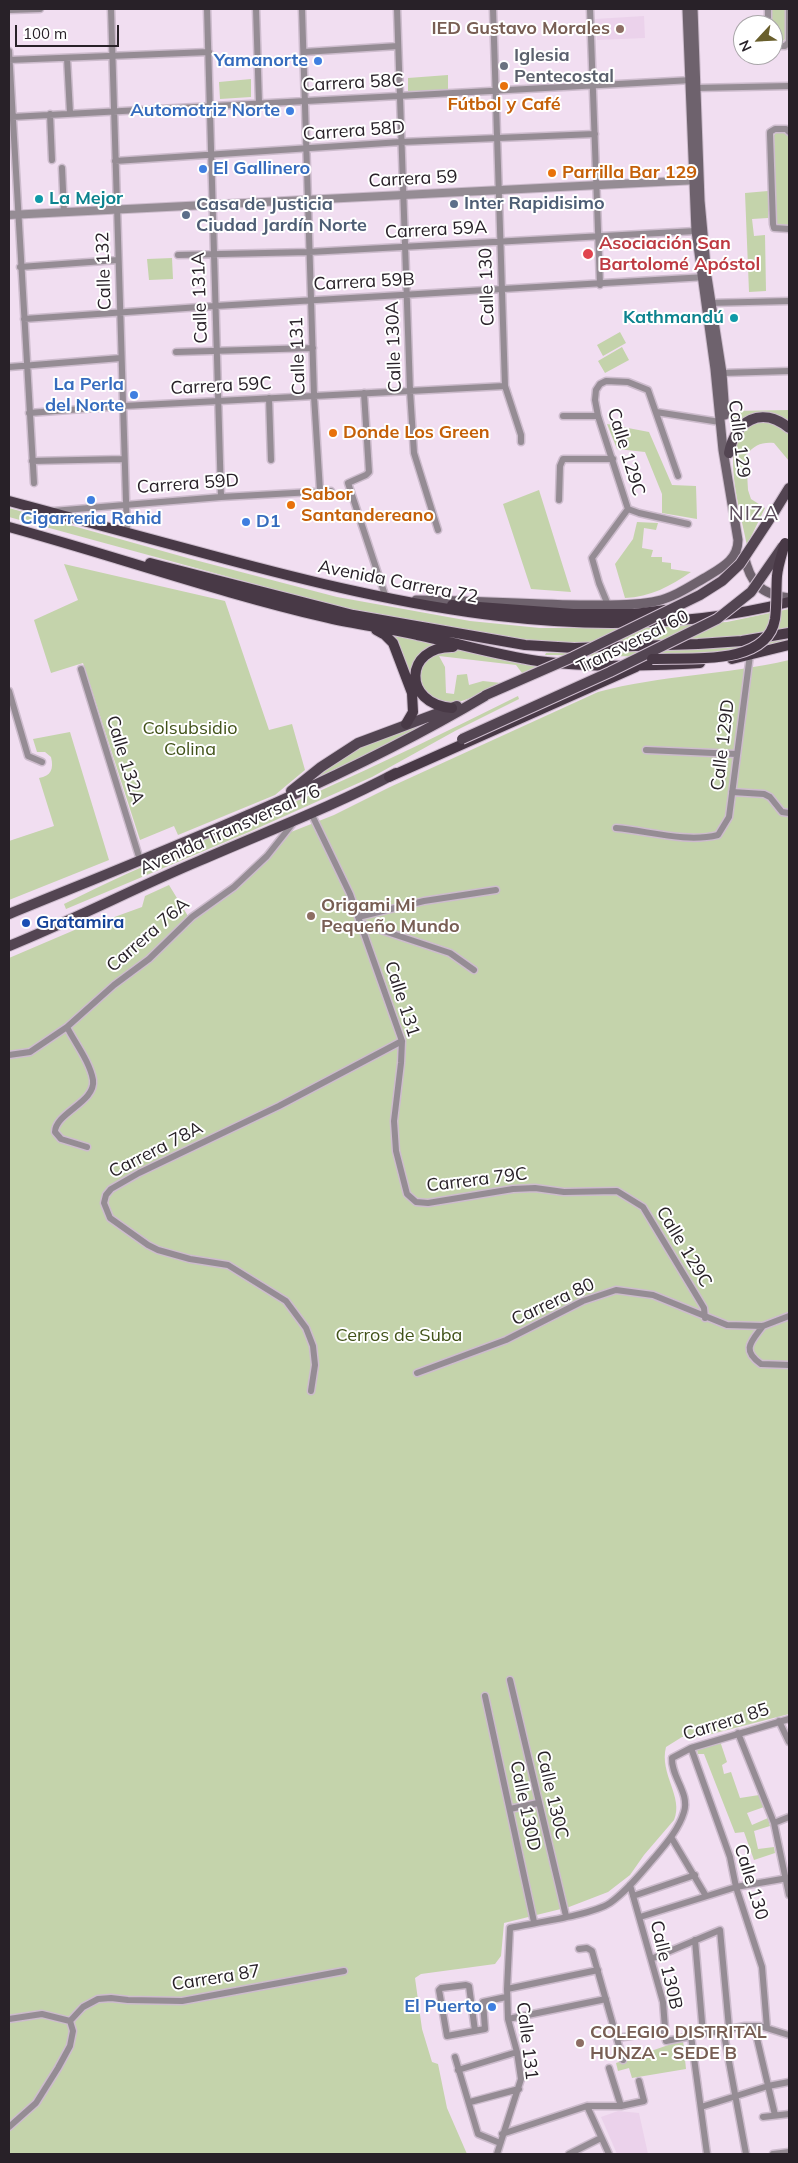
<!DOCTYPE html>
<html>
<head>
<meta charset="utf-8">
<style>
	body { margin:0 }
	#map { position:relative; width:798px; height:2163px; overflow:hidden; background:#f1def1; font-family:Mulish,sans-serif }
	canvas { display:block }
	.frame { position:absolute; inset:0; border:10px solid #282128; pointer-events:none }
	.north { position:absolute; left:733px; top:15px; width:50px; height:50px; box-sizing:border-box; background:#fff; border:1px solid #a9a6a9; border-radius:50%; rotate:245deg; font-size:14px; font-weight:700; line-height:20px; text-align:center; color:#282128 }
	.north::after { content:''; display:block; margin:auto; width:18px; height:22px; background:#695f2c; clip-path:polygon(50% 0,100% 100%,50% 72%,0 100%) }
	.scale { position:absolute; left:15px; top:25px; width:104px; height:22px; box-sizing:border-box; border:2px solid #282128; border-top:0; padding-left:6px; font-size:15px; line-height:18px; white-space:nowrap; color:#282128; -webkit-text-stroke:4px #fff; paint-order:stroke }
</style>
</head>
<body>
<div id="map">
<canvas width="798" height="2163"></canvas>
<div class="frame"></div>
<div class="north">N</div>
<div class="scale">100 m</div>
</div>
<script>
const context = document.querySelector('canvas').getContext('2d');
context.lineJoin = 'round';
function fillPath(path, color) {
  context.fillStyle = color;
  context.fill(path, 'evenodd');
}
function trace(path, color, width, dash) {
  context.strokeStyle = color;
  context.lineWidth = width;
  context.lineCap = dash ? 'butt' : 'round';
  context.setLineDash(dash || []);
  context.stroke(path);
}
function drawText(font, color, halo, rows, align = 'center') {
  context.font = font + ' Mulish,sans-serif';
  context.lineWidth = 4;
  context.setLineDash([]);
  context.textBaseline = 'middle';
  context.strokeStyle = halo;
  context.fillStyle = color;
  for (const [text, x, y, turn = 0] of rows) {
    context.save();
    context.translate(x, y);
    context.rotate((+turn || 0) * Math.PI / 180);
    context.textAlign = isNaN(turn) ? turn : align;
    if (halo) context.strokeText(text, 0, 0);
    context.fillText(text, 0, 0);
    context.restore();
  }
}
fillPath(new Path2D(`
	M644,16l1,22 -48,2 -2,-21z
	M618,2111l21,2 9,41h-31l-16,-37z`), '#ebd2eb');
fillPath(new Path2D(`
	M770,9h16l1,28 -4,4 -10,-3z
	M448,75v15l-40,2v-14z
	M251,79v18l-31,2 -1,-17z
	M777,132l9,1 3,4v89l-10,1 -3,-4 -2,-88z
	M768,191v27l-16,1 2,17 11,-1 1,56 -17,1 -4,-99z
	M172,258l1,21 -24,1 -2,-21z
	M620,332l6,11 -23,13 -6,-11z
	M622,347l7,13 -24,13 -7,-12z
	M789,410v13l-47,-2 -9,6 -1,-16z
	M764,420l13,4 12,10v27l-15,-18c-13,-1 -19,2 -28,12l2,35 3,9 14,9 -18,37c-5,-29 -26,-93 -4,-117 4,-4 15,-6 21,-8z
	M607,424l42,8 23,53 24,1 1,33 -35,-6v-19l-17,-42 -28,-3z
	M539,490l32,102 -40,-3 -28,-85z
	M9,508l182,51 146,38 133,24 70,7h78l109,-6 62,-13v19l-38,7 -55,5 -120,4 -43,-3 -194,-34 -330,-90z
	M637,522l21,1 -2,7 -12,-2 -2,20 11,2 -2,7h11v5l9,1v6l20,3c-20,14 -41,25 -66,26l-10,-34 18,-25z
	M64,564l161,37 44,129 23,-6 13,46 -30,25 -97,40 -4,-9 -34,14 -57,-177 -32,10 -17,-53 44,-20z
	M387,632l51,11 -13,8 -12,33z
	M789,636v5c-76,22 -164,14 -244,14l1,-2 133,-4z
	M458,649l82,16 -18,8 -6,-8 -77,-9 6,11 1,26 8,1 3,-19 10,-1 2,11 14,-4 18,2c-20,10 -38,21 -61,22l-20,-18v-22l8,-9z
	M789,660v1054l-89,23h-18l-16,10c-7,27 18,50 8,73l-30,35 -14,20 -22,17 -39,15 -65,16 -3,33 -6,8 -74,10 -6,4 7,51 10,33 6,2 9,44 20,46h-458v-1196l96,-41 4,2 33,-12 3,-11 24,-11 22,36 51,-36 49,-53 43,-17 56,-28 208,-95c63,-17 128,-17 191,-32z
	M518,696l1,3 -64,32 -83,46 -123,55 -183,77 -2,-5c81,-41 165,-74 249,-110 69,-31 137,-64 205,-98z
	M436,720l-130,65 18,-15 34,-23z
	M70,732l39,128 -100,40v-59l45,-15 -15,-48c12,-2 15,-9 12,-21l-6,-5h-8l-4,-13z
	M720,1741l7,21 -5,3 2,9 7,-2 9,26 19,-3 5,12 -17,6 5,12 16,-7 2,8 -16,5 4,18 16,-2 1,6 -21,7 -10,-28 -9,1 -31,-79h-6l-1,-4z
	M683,2040l3,29 -54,9 -3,-10 -11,3 -2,-8z`), '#c4d3ab');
const minor = new Path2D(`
	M111,9l16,524
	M207,9l14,488
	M256,9l3,94
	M302,9l12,387 6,95
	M397,9l13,382 4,62 24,77
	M493,9l12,377 16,49v7
	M590,9l10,276
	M768,9v16
	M9,10l31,-1
	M773,46h12l4,-4v-33
	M9,51l25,432
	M304,52l94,-6
	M67,58l3,55
	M9,60l200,-8
	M696,88l93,-2
	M50,114l2,46
	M12,117l680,-37
	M789,132l-3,-3h-11l-5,3v3l3,89 1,4 15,1
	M115,161l286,-19 194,-8
	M62,168l2,44
	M178,255l131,-3 387,-21
	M20,267l98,-7
	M708,303l81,-2
	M24,319l191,-13 491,-29
	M176,352l137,-4
	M9,367l112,-9
	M722,373l67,-2
	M364,393l5,79 -3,3 -18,8 38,115
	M269,398l2,62
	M656,412l64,10
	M29,413l94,-7 382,-20
	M563,416h35
	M32,461l92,-2
	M559,500l1,-34 3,-7h50
	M628,509l-30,-93 -3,-16 1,-10 4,-6 6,-3 22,1 20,8 30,86
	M628,509l11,4 49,11
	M53,511l168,-14 110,-6
	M608,605l-9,-22 -7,-25 36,-49
	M81,669l59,191
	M9,691l19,65 14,6
	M646,750l90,4
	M732,792l32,2 6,3 12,15 7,1
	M311,813l39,81 52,147 -1,22 -7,58 2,30 11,43 9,8 12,1 85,-14 22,-1 29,4 53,-1 26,16 61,101 1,10
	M616,828c33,3 70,15 102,7l11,-18 21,-162
	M358,917l66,-16 72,-11
	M360,923l90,30 24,17
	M67,1027c8,16 23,35 26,53 3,22 -38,33 -38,52l6,7 26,8
	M9,1055l21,-3 37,-25 47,-42 35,-26 43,-42 42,-30 33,-31 27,-34
	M763,1326c-12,16 -22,24 -2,38l28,1
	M417,1373l89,-33 77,-39 33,-11 37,5 74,30 36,1 26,-10
	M311,1391l4,-26 -2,-19 -7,-18 -20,-27 -58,-36 -38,-6 -32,-9 -10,-5 -38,-27 -6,-15 2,-8 5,-6 28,-16 140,-67 123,-65
	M510,1680l56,236
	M485,1696l49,226
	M779,1721l10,21
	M738,1733l36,90 15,72
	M691,1748l39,109 6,30 26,80 5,61
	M510,1809l28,-6
	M774,1823l15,-6
	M671,1837l35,59
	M630,1885l33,117 3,39 79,-15h15l29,9
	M633,1896l62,-21
	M640,1917l96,-30 52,-9
	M695,1940l8,94
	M579,1949l8,-1 5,3 31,109
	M651,1959l69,-29 9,98
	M507,1989l91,-19
	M9,2019l33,-5 28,7
	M508,2019l98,-20
	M70,2021l13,-14 15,-8 13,-1 17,2 54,1 162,-30
	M754,2026l21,89
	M723,2029l23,125
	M475,2031l-6,-45 -3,-1 -25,3 -2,2 8,46 38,-7 -2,-27 23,-5
	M691,2036l16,118
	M617,2038l47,-7
	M455,2057l23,77 22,9
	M609,2068l12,38
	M458,2070l59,-18
	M470,2102l49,-13
	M587,2106l22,48
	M701,2107l67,-21 21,-4
	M763,2117l26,-3
	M9,2127l27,-24 22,-35 12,-22 3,-15 -3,-10
	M502,2134l85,-28h34l23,-5 -5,-20
	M497,2154l24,-75 -4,-27 -9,-33 -1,-30 3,-61c23,-5 82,-13 100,-25 17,-12 31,-30 45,-46 11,-13 24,-28 29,-45 6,-19 -13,-35 -12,-54l19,-10 98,-29
	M569,2154l32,-16
	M773,2154l16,-2`);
const tertiary = new Path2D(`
	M9,215l689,-35`);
const secondary = new Path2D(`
	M693,9l7,192 7,76 15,96 3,42
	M744,555c6,28 16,39 45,43
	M416,600c58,0 115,5 172,5 22,0 47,1 69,-4 18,-4 35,-16 51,-25 15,-9 30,-17 30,-36l-15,-90 -8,-81 -19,-138 -9,-222`);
const primary = new Path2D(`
	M729,453c6,-32 32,-48 60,-25
	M773,514l16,-26
	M291,791l30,-24 37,-24 99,-37
	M9,914c161,-66 326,-129 476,-218
	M9,946c64,-26 126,-58 190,-85 66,-29 133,-54 197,-88`);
const trunk = new Path2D(`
	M9,501c68,18 136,36 205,55 186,50 383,95 575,46
	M9,527c106,29 211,66 319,91 29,7 59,10 89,17 40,8 80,20 121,26 53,7 109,5 162,2
	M150,563l203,52 172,30 49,3 124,-4 44,-3 47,-8
	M452,605l121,9h62l30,-4
	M376,630l9,5 8,8 19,50 1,19 -7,12
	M732,659l57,-14
	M452,708c-50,-4 -48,-62 1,-61
	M389,777l247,-110`);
trace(minor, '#cdbccd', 9);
trace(tertiary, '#cdbccd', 10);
trace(secondary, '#cdbccd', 11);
trace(primary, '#cdbccd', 12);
trace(trunk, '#cdbccd', 12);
trace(minor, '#958c94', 6);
trace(tertiary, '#958c94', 8);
trace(secondary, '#6e626d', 9);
trace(primary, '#534552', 10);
trace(trunk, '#483946', 10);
const primaryBridge = new Path2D(`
	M486,695l87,-38 127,-62 22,-14 18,-17 33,-50
	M462,739l148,-67 107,-53 34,-27 32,-46`);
const trunkBridge = new Path2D(`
	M652,659c36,-2 115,8 123,-40 2,-14 1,-28 2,-43 1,-11 5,-22 8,-33`);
trace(primaryBridge, '#cdbccd', 12, []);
trace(trunkBridge, '#cdbccd', 12, []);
trace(primaryBridge, '#534552', 10);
trace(trunkBridge, '#483946', 10);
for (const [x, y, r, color] of [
	[620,29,5,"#8d6e63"],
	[318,61,5,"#3f7fe0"],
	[504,66,5,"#6b7280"],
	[504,86,5,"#e8710a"],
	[290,111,5,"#3f7fe0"],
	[203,169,5,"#3f7fe0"],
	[552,173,5,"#e8710a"],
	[39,199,5,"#0f9aa8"],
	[454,204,5,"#5c6f8a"],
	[186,215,5,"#5c6f8a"],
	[588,254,6,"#e0444e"],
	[734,318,5,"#0f9aa8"],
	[134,395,5,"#3f7fe0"],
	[333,433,5,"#e8710a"],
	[91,500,5,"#3f7fe0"],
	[291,505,5,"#e8710a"],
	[246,522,5,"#3f7fe0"],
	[311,916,5,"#8d6e63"],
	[26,923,5,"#1a4fb4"],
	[492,2007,5,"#3f7fe0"],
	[580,2043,5,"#8d6e63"]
]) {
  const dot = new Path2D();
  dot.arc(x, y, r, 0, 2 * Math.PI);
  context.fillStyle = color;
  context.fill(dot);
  trace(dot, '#fff', 2);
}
drawText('bold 18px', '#785e54', '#fff', [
	["IED Gustavo Morales",610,29,"right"],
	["Origami Mi",321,906],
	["Pequeño Mundo",321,927],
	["COLEGIO DISTRITAL",590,2033],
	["HUNZA - SEDE B",590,2054]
], 'left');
drawText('bold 18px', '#5b616d', '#fff', [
	["Iglesia",514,56],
	["Pentecostal",514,77]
], 'left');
drawText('bold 18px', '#366cbe', '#fff', [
	["Yamanorte",308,61],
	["Automotriz Norte",280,111],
	["El Gallinero",213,169,"left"],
	["La Perla",124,385],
	["del Norte",124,406],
	["Cigarreria Rahid",91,519,"center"],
	["D1",256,522,"left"],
	["El Puerto",482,2007]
], 'right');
drawText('18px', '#282128', '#fff', [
	["Carrera 58C",353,83,-3],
	["Carrera 58D",354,131,-4],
	["Carrera 59",413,179,-3],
	["Carrera 59A",436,230,-3],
	["Calle 132",104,271,-92],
	["Carrera 59B",364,282,-3],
	["Calle 130",487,287,-92],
	["Calle 131A",200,298,-92],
	["Calle 130A",394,347,-92],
	["Calle 131",298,356,-92],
	["Carrera 59C",221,386,-3],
	["Calle 129",739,439,83],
	["Calle 129C",626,452,73],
	["Carrera 59D",188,484,-4],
	["Avenida Carrera 72",398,582,11],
	["Transversal 60",633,642,-26],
	["Calle 129D",723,745,-83],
	["Calle 132A",125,760,73],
	["Avenida Transversal 76",230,830,-24],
	["Carrera 76A",148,935,-41],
	["Calle 131",402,999,72],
	["Carrera 78A",156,1150,-27],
	["Carrera 79C",477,1180,-7],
	["Calle 129C",684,1247,59],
	["Carrera 80",553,1302,-25],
	["Carrera 85",726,1722,-17],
	["Calle 130C",552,1795,77],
	["Calle 130D",525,1806,78],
	["Calle 130",751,1882,73],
	["Calle 130B",666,1965,77],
	["Carrera 87",216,1978,-9],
	["Calle 131",527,2041,83]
]);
drawText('bold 18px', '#c56008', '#fff', [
	["Fútbol y Café",504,105,"center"],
	["Parrilla Bar 129",562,173],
	["Donde Los Green",343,433],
	["Sabor",301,495],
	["Santandereano",301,516]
], 'left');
drawText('bold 18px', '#0d838f', '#fff', [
	["La Mejor",49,199],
	["Kathmandú",724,318,"right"]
], 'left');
drawText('bold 18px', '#4e5e75', '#fff', [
	["Inter Rapidisimo",464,204],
	["Casa de Justicia",196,205],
	["Ciudad Jardín Norte",196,226]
], 'left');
drawText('bold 18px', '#be3a42', '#fff', [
	["Asociación San",599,244],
	["Bartolomé Apóstol",599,265]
], 'left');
drawText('18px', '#415219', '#fff', [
	["Colsubsidio",190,729],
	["Colina",190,750],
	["Cerros de Suba",399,1336]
]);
drawText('bold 18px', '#164399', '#fff', [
	["Gratamira",36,923]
], 'left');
context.letterSpacing = '1px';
drawText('20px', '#5f4f5f', '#fff', [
	["NIZA",754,514]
]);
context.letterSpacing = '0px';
</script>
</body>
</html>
